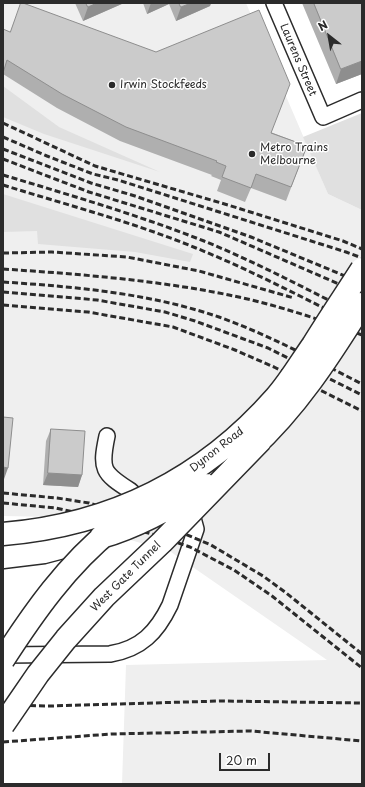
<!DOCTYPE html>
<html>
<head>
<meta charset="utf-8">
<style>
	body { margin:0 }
	#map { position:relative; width:365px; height:787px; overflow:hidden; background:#fff; font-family:"Playpen Sans",sans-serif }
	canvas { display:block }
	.frame { position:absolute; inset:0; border:4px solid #2b2b2b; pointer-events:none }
	.north { position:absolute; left:309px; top:16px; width:40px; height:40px; -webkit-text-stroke:3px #fff; paint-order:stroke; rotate:329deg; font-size:11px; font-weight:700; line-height:16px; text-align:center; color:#2b2b2b }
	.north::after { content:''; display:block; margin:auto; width:14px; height:18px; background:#2b2b2b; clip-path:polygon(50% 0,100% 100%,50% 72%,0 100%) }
	.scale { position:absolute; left:219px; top:753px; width:51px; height:18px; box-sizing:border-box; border:2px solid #2b2b2b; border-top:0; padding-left:5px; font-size:12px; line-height:14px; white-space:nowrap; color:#2b2b2b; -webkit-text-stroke:3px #fff; paint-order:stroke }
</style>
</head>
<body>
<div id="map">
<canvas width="365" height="787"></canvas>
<div class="frame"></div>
<div class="north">N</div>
<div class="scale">20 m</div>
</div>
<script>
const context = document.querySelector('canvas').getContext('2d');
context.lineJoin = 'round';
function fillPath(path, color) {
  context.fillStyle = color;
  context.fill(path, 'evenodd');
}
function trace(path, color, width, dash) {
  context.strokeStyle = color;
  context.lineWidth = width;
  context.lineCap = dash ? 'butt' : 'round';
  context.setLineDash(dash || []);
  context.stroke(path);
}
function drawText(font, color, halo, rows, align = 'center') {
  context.font = font + ' "Playpen Sans",sans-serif';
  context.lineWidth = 3;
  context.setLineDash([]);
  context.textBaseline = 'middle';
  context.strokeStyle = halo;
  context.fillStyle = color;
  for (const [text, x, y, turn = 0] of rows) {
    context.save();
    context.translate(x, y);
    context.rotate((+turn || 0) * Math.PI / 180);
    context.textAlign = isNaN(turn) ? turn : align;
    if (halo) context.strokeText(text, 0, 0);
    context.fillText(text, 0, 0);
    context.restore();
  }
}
fillPath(new Path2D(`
	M3,3h243l82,191 34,16v574h-240l4,-119 201,-5 -156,-108 -118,-35 -50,-1z`), '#efefef');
fillPath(new Path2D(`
	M3,86l56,41 101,45 -116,-38 -41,-17z
	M362,113v97l-34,-16 -25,-57z
	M3,194l190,60 -3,8 -55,-10 -97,-8 -1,-13 -34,1z`), '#e0e0e0');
const minor = new Path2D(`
	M274,3l49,114 39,-17
	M107,436c-7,33 -5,37 24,55
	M3,655l107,-1c31,-5 47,-22 60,-49l26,-76 -3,-11`);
const primary = new Path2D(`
	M3,557l41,-5 57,-15`);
trace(minor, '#2b2b2b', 18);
trace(primary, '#2b2b2b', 25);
trace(minor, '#fff', 15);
trace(primary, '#fff', 22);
trace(new Path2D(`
	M3,123l92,43 133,39 115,36 19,8
	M3,137l44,19 46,18 25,6 228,72 16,6
	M3,149l88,34 44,13 116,41 111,46
	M3,159l86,33 130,40 143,62
	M3,175c67,20 135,40 201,66 54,22 106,50 158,76
	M3,185c64,20 130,37 193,63 57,23 111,52 166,79
	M3,253l49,-1 75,5 72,14 95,27
	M3,269c75,5 152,11 226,26 45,9 90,24 133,40
	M3,282c74,5 145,11 216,35 50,18 96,43 143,67
	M3,292l94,8 68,12 30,9 73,27 94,47
	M3,305l85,7 85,15 62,23 39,17 88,44
	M3,493l54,5 32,5 96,31 26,11 52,31 22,16 77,62
	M3,503l53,5 26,6 73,21 35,12 44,23 38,26 90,72
	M3,705l47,1 170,-5 142,2
	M3,742l108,-8 140,-3 111,10`), '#2b2b2b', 3, [6, 3]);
const primaryBridge = new Path2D(`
	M250,450c46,-42 79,-93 112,-146
	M3,534c109,-9 201,-55 273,-137 14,-16 25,-35 37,-52 16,-26 33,-51 49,-76
	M101,537c38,-11 72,-30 105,-52
	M3,660c31,-48 64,-95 110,-132
	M3,725l35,-51 28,-35 38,-42 58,-55 99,-102`);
trace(primaryBridge, '#2b2b2b', 25, []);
trace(primaryBridge, '#fff', 22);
fillPath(new Path2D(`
	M75,3h49l-41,18z
	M143,3h68l-1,3 -34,15 -7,-17 -22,10z
	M302,3h60v71l-26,10z
	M10,32l297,114 -21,55 -35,-13 -6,14 -28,-11 4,-11 -10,-4 1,-1 -92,-34 -63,-33 -54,-34z
	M51,429l31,46 -4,12 -35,-2 3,-44z`), '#afafaf');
fillPath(new Path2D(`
	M97,3h27l-41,18 5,-14z
	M151,3h18v1l-22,10z
	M191,3h20l-1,3 -34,15 5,-14z
	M362,61v13l-26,10 5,-15z
	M3,467l5,1 -5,14z
	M48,473l34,2 -4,12 -35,-2z`), '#8e8e8e');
const building = new Path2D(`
	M21,3h2l133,49 103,-42 31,74 -19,49 36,13 -16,41 -35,-13 -5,14 -29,-11 4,-11 -10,-4 1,-1 -91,-34 -64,-33 -55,-34 -4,13v-44l7,3z
	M86,3h11l-9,4z
	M179,3h12l-10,4z
	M314,3h48v58l-21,8z
	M3,417l10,1 -5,50 -5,-1z
	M51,429l34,2 -3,44 -34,-2z`);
fillPath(building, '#cbcbcb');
trace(building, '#8e8e8e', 1);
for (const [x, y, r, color] of [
	[112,85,4,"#2b2b2b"],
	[252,154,4,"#2b2b2b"]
]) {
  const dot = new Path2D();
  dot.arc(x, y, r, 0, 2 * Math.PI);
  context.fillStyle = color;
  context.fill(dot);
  trace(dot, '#fff', 1.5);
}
drawText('11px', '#2b2b2b', '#fff', [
	["Laurens Street",298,60,67],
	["Dynon Road",217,450,-38],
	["West Gate Tunnel",126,577,-45]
]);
drawText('11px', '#2b2b2b', '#fff', [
	["Irwin Stockfeeds",120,85],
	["Metro Trains",260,148],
	["Melbourne",260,161]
], 'left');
</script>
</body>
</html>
